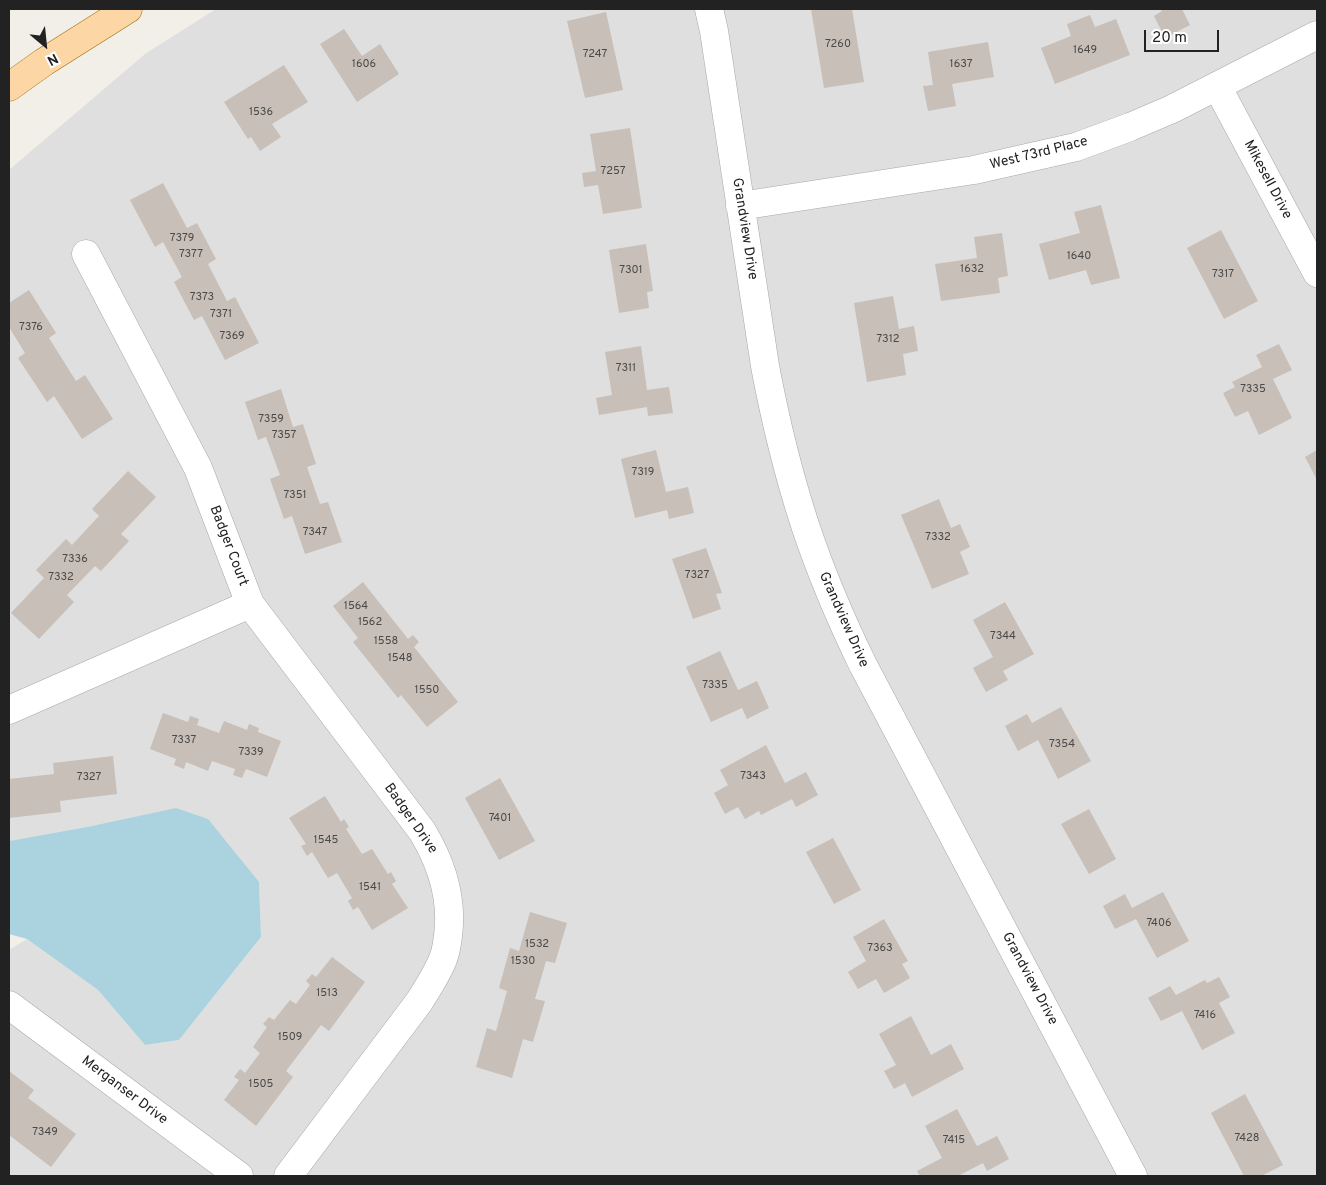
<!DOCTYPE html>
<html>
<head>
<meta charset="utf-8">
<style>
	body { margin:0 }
	#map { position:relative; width:1326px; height:1185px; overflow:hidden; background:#f2efe9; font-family:Overpass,sans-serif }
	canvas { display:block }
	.frame { position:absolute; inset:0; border:10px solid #222; pointer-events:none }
	.north { position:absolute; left:20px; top:20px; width:50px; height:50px; -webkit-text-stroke:4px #fff; paint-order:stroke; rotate:152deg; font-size:14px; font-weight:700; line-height:20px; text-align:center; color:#222 }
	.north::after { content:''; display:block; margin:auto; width:18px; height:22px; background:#222; clip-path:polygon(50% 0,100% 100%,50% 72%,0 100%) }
	.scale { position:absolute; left:1144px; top:30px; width:75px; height:22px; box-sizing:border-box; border:2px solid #222; border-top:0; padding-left:6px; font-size:15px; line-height:18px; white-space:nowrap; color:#222; -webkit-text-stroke:4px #fff; paint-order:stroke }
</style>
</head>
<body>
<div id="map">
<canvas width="1326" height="1185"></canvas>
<div class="frame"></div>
<div class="north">N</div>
<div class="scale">20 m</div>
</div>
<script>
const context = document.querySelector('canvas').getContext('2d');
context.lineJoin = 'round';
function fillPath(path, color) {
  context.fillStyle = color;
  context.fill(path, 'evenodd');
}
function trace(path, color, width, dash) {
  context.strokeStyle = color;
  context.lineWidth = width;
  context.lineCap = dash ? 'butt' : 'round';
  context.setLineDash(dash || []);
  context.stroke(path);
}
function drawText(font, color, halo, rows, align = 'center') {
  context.font = font + ' Overpass,sans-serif';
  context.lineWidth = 4;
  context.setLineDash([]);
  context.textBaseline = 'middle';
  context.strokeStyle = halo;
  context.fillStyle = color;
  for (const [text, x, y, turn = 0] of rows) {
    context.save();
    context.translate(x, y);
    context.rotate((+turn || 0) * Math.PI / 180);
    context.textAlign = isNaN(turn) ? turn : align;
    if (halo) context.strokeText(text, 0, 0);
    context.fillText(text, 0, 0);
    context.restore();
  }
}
fillPath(new Path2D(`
	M216,9h1101v1167h-1308v-226l18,-11 71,51 47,55 34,-5 82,-103 -2,-55 -167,-56 -83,15v-671l136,-116z`), '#e0dfdf');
fillPath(new Path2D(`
	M176,808l32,11 51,63 2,55 -82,103 -34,5 -47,-55 -71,-51 -18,-5v-93l83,-15z`), '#aad3df');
fillPath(new Path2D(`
	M811,9h41l12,73 -40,6z
	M1160,9h22l8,16 -25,13 -11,-22 8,-5z
	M606,12l17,78 -38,8 -18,-77z
	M1090,15l5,12 21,-8 14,36 -75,29 -14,-36 30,-12 -4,-12z
	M344,29l18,27 18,-12 19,30 -42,28 -37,-58z
	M988,42l6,35 -42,7 4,22 -28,5 -5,-25 10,-1 -5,-33z
	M284,65l24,37 -36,22 9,13 -21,14 -9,-14 -3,2 -24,-37z
	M630,128l12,80 -39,6 -5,-29 -14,2 -2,-14 14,-2 -6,-37z
	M163,183l24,45 10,-5 19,36 -8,5 19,37 8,-4 24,46 -34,17 -23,-44 -8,4 -20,-38 8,-5 -19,-35 -8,5 -25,-47z
	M1101,205l19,73 -29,7 -5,-15 -37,10 -10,-36 41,-11 -6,-21z
	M1221,230l37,71 -34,18 -37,-71z
	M1002,233l6,43 -10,2 2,15 -59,8 -6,-37 42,-6 -3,-21z
	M646,244l7,47 -6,1 2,16 -30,5 -10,-63z
	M29,290l27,43 -7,5 27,43 9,-6 28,44 -31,20 -28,-43 -7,6 -29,-44 7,-5 -16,-26v-24z
	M893,296l6,33 15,-3 4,25 -15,3 3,21 -39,7 -13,-79z
	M1279,344l13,26 -19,9 19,39 -33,17 -11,-24 -13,6 -12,-24 12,-6 -3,-5 30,-15 -6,-12z
	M641,346l6,44 22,-3 4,26 -25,3 -1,-9 -48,8 -3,-17 16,-3 -7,-43z
	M281,389l12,38 10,-3 13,40 -9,3 13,37 8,-2 14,40 -37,12 -13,-38 -8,3 -14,-40 10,-4 -14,-38 -8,3 -13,-38z
	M656,450l10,42 22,-5 6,26 -25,6 -2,-9 -32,8 -14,-59z
	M1317,450v30l-12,-23z
	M128,471l28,26 -35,37 8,7 -28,30 -6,-5 -28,29 7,7 -35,37 -28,-26 33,-35 -8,-8 30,-31 6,6 27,-29 -7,-7z
	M939,499l12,29 9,-4 10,23 -10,5 9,22 -37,15 -31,-74z
	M706,548l16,45 -6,1 5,15 -28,10 -21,-60z
	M363,582l45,57 5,-4 6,7 -5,5 44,55 -31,25 -26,-32 -3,3 -45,-56 5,-4 -25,-32z
	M1005,602l29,52 -31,17 5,9 -22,12 -13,-24 20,-11 -20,-37z
	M720,651l18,39 19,-9 12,27 -22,11 -5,-11 -31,14 -25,-55z
	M1061,707l30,54 -33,18 -20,-39 -20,11 -13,-25 22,-12 5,9z
	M163,713l25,9 2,-6 9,3 -2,6 22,8 5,-12 23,9 2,-6 10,4 -1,4 23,9 -14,36 -21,-8 -4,9 -9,-3 2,-6 -23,-8 -4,10 -22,-9 -2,7 -10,-4 2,-6 -26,-10z
	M766,745l19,38 21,-11 12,23 -22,12 -4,-8 -31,16 -2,-4 -14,8 -7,-12 -13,7 -11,-21 14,-8 -8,-15z
	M113,756l4,38 -57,7 1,11 -52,6v-39l45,-5 -1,-11z
	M500,778l35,63 -36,19 -34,-62z
	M325,796l16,26 3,-3 5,8 -3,2 16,25 10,-5 16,25 3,-2 5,9 -4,3 16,24 -36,22 -14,-23 -5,3 -5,-9 4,-3 -15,-25 -9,5 -16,-26 -5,4 -6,-10 5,-2 -17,-26z
	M1089,809l27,50 -27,15 -28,-50z
	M833,838l28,52 -27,14 -28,-52z
	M1163,892l26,49 -32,17 -21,-39 -21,10 -12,-23 22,-12 7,14z
	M530,912l37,11 -12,40 -9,-2 -11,38 10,2 -12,41 -10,-3 -11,39 -36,-11 11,-39 9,3 11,-40 -8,-3 11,-40 9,3z
	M884,919l24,42 -6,3 8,14 -26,15 -8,-14 -18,10 -10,-17 18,-11 -13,-24z
	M332,957l33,25 -36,49 -8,-6 -35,46 7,6 -37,49 -32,-26 15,-20 -5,-3 6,-8 5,4 15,-20 -7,-6 14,-20 -4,-3 6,-7 5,3 16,-20 6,4 14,-19 -4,-4 6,-7 4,3z
	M1219,977l11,20 -11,6 16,30 -33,17 -20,-39 -21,10 -13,-23 22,-12 6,9 29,-15 2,3z
	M911,1016l20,39 20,-11 13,25 -52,28 -7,-14 -11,6 -10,-18 12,-6 -17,-31z
	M9,1071l25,19 -6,8 48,36 -25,33 -42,-32z
	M1245,1094l38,71 -22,11h-17l-33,-63z
	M957,1109l20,37 20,-10 12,23 -22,12 -4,-8 -25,13h-6v-1l-3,1h-29l-3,-5 25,-13 -17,-32z`), '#c7bfb8');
const minor = new Path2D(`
	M709,9l5,22 51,335c10,53 23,107 40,159 16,48 36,95 58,140l270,511
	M1217,86l100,187
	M740,206l234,-36 102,-23 54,-20 42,-18 145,-74
	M86,254l112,214 52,136 172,227c20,33 31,67 26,105 -1,8 -2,16 -5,23 -6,15 -15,29 -24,43l-131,174
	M9,710l241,-106
	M9,1005l230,171`);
const major = new Path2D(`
	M9,87l35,-25 84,-53`);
trace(minor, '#a9a9a9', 29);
trace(major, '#a06b00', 29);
trace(minor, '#fff', 28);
trace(major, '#fcd6a4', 28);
drawText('11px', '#4b4948', null, [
	["7260",838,45],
	["1649",1085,51],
	["7247",595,55],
	["1606",364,65],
	["1637",961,65],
	["1536",261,113],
	["7257",613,172],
	["7379",182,239],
	["7377",191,255],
	["1640",1079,257],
	["1632",972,270],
	["7301",631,271],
	["7317",1223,275],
	["7373",202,298],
	["7371",221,315],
	["7376",31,328],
	["7369",232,337],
	["7312",888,340],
	["7311",626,369],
	["7335",1253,390],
	["7359",271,420],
	["7357",284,436],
	["7319",643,473],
	["7351",295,496],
	["7347",315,533],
	["7332",938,538],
	["7336",75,560],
	["7327",697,576],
	["7332",61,578],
	["1564",356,607],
	["1562",370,623],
	["7344",1003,637],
	["1558",386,642],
	["1548",400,659],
	["7335",715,686],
	["1550",427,691],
	["7337",184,741],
	["7354",1062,745],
	["7339",251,753],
	["7343",753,777],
	["7327",89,778],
	["7401",500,819],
	["1545",326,841],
	["1541",370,888],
	["7406",1159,924],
	["1532",537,945],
	["7363",880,949],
	["1530",523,962],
	["1513",327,994],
	["7416",1205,1016],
	["1509",290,1038],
	["1505",261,1085],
	["7349",45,1133],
	["7428",1247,1139],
	["7415",954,1141]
]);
drawText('14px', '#222', '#fff', [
	["West 73rd Place",1039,154,-14],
	["Mikesell Drive",1267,180,62],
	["Grandview Drive",744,229,81],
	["Badger Court",228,546,69],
	["Grandview Drive",843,620,66],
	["Badger Drive",410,819,55],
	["Grandview Drive",1029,979,62],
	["Merganser Drive",124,1091,37]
]);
</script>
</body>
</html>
